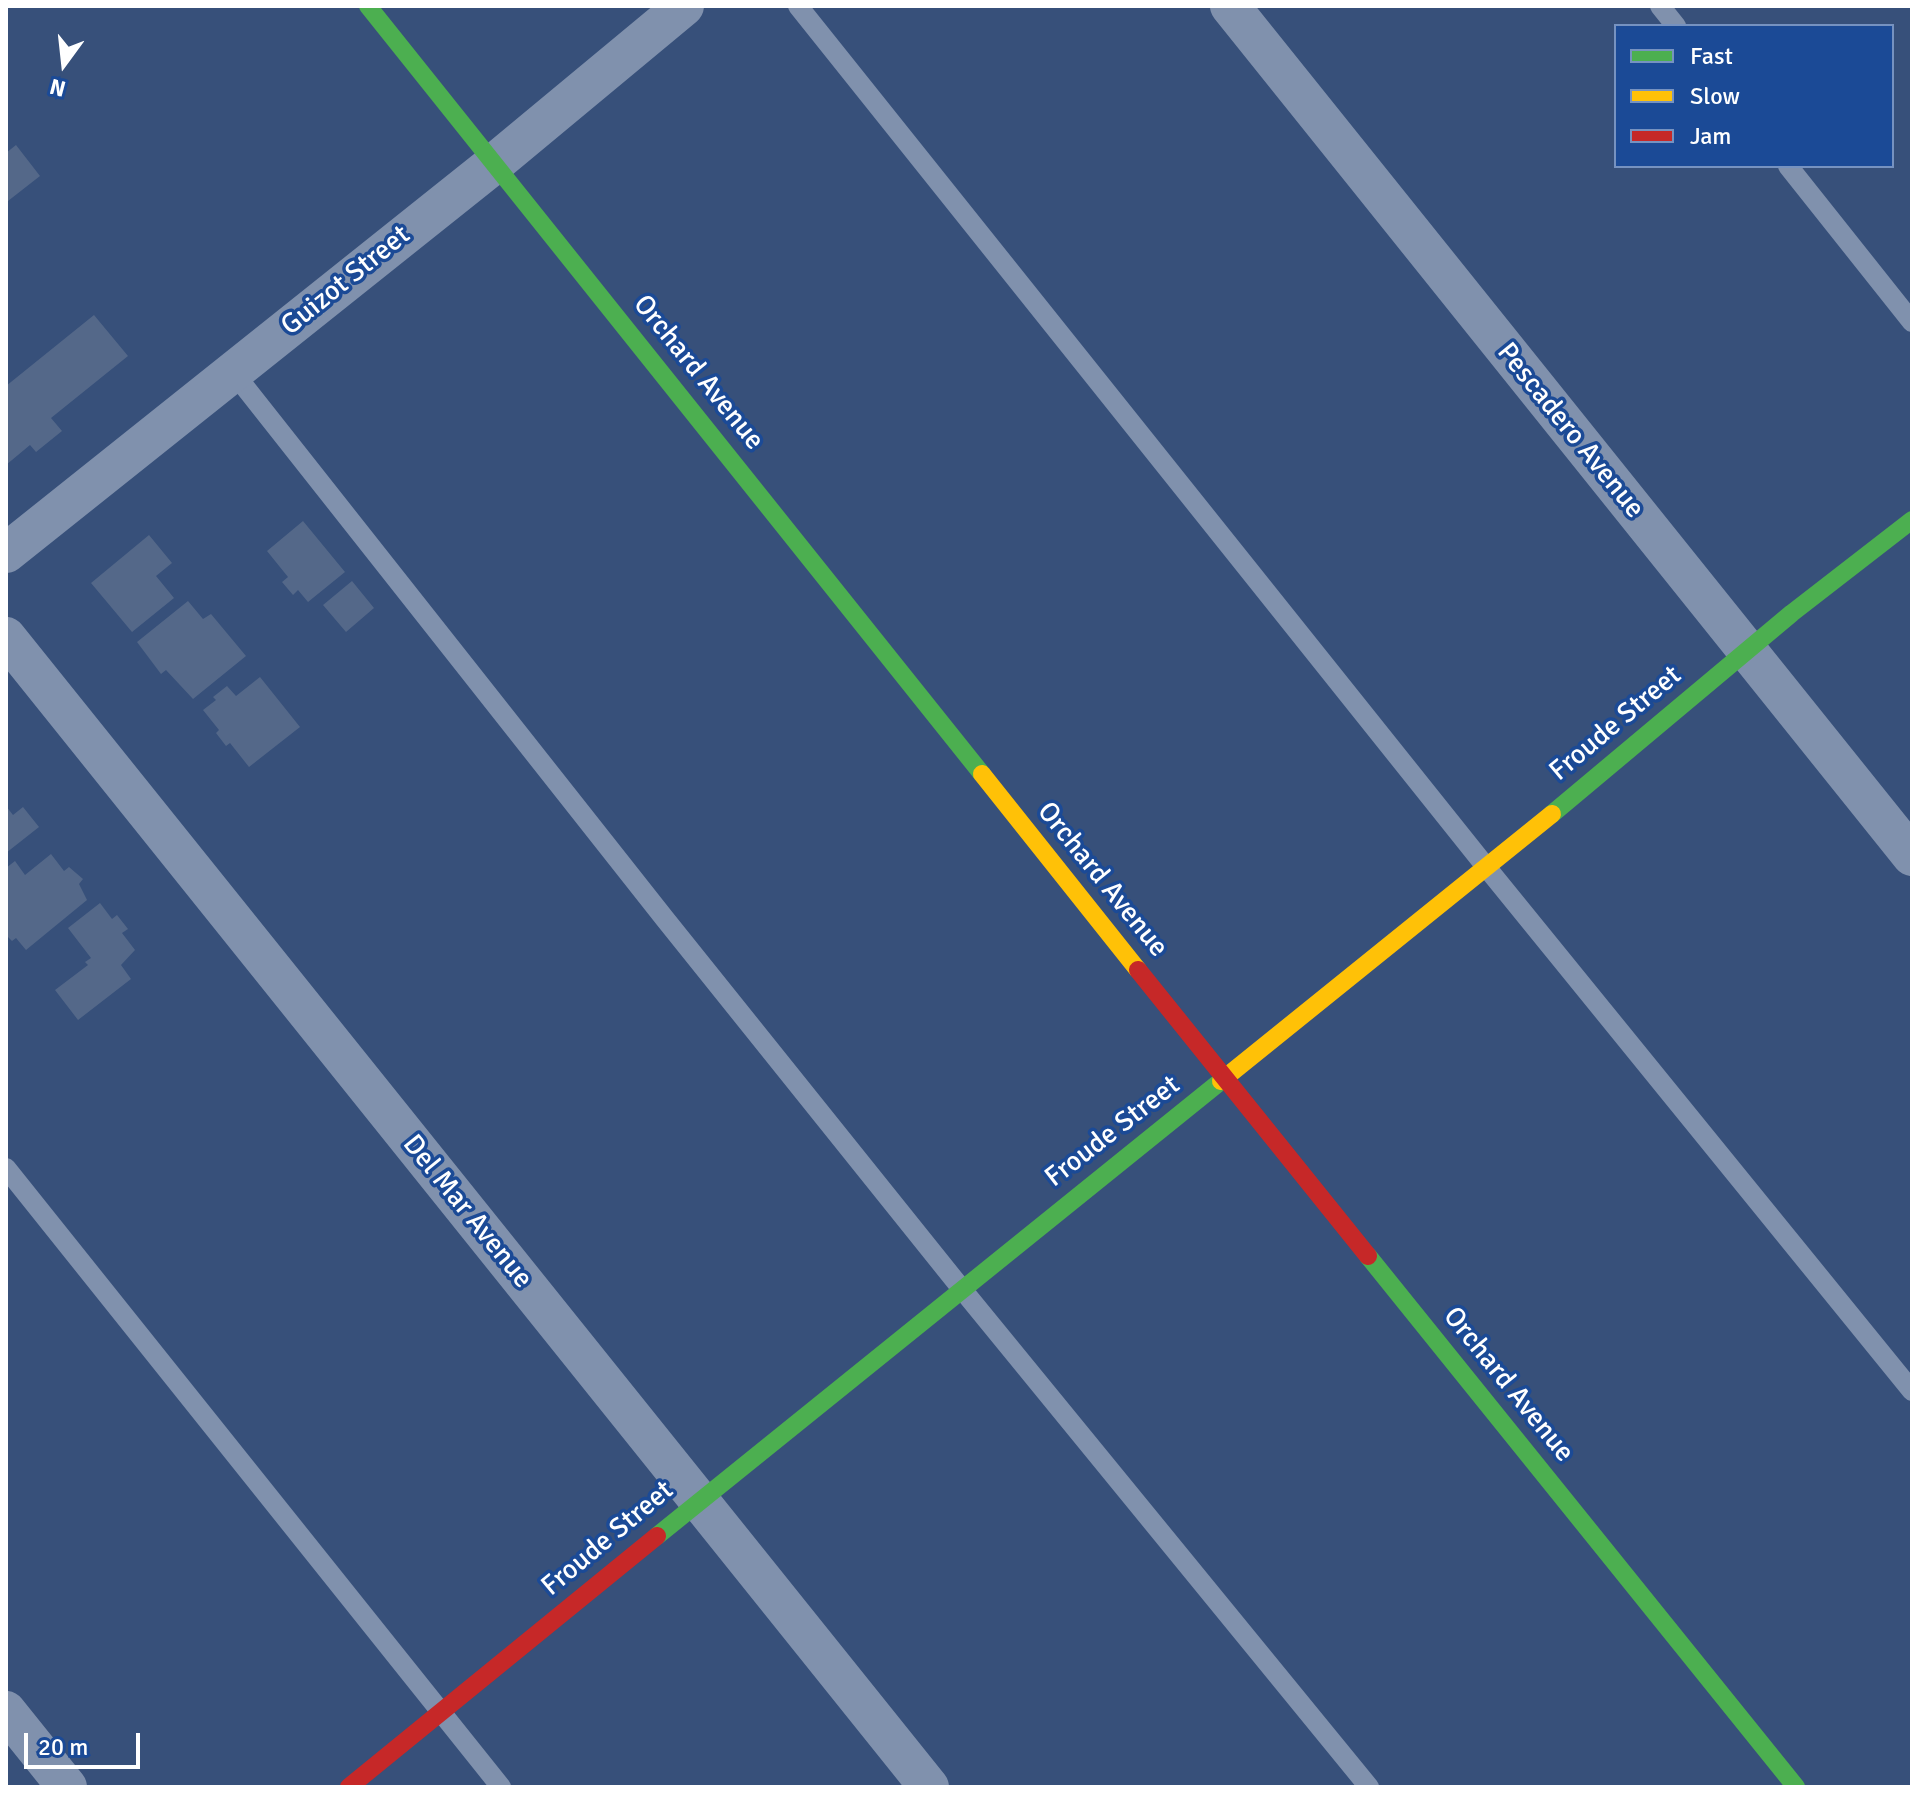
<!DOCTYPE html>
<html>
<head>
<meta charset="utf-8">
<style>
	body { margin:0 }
	#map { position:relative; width:1918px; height:1793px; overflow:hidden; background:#37507a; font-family:Signika,sans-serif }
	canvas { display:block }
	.frame { position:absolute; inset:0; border:8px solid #fff; pointer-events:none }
	.legend { position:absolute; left:1614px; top:24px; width:280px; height:144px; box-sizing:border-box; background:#1b4a96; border:2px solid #7692c0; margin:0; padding:10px 14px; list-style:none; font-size:24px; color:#fff }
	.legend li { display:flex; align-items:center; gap:16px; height:40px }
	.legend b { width:40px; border:2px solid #7692c0 }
	.north { position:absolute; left:24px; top:24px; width:80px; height:80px; -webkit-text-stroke:6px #1b4a96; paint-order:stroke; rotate:195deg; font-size:22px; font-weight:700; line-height:32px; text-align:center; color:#fff }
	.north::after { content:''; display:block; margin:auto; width:28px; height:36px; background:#fff; clip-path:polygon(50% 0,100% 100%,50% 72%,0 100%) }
	.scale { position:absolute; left:24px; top:1733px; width:116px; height:36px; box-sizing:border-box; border:4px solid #fff; border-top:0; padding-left:10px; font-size:24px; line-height:28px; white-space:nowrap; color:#fff; -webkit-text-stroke:6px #1b4a96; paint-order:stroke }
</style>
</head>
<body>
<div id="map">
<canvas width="1918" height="1793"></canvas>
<div class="frame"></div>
<ul class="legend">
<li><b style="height:10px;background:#4caf50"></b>Fast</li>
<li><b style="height:10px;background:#ffc107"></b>Slow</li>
<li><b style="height:10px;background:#c62828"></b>Jam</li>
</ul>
<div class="north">N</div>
<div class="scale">20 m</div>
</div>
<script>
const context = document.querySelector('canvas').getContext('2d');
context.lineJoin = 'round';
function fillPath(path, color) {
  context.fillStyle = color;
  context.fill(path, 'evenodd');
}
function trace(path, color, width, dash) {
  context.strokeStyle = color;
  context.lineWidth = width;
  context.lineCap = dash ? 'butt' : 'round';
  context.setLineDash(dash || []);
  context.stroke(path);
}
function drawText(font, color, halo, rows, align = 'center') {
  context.font = font + ' Signika,sans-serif';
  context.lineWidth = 7;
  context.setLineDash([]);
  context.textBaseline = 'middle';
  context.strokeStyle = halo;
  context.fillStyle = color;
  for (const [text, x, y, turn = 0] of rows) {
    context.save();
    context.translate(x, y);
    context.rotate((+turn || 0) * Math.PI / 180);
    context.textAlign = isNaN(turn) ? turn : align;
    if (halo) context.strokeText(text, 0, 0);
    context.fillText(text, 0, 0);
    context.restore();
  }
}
fillPath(new Path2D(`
	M16,145l24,31 -32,25 -2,-48z
	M94,315l34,41 -77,62 11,13 -26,21 -6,-7 -24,20v-79z
	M303,521l42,51 -37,30 -10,-12 -5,5 -11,-13 6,-5 -21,-26z
	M149,535l23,28 -16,13 18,22 -42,34 -41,-49z
	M352,581l22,27 -28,24 -23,-27z
	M188,601l15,18 8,-5 35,42 -53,43 -27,-29 -5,4 -24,-32z
	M260,677l40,50 -51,40 -19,-24 -4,3 -10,-13 3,-3 -16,-20 13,-10 -3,-3 14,-11 9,10z
	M6,806l7,9 10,-8 16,20 -33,26z
	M51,854l13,17 5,-4 14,12 -4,5 8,16 -61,50 -10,-12 -4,3 -6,-6v-67l9,-7 10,14z
	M100,903l12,16 5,-4 11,14 -6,4 13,17 -14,15 10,14 -53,41 -23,-30 33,-25 -3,-3 6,-4 -23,-30z`), '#546889');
trace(new Path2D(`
	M798,6l689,862 425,523
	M1660,6l16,20
	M1788,166l124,156
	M233,372l432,547 296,369 408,499
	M6,1168l495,619`), '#8091ad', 20);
trace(new Path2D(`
	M1230,6l682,850
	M6,553l489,-390 189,-157
	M6,637l923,1150
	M6,1711l61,76`), '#8091ad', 40);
trace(new Path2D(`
	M368,6l614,768
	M1552,814l240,-201 120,-93
	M1368,1256l428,531
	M657,1536l564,-455`), '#4caf50', 18);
trace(new Path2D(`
	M982,774l156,196
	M1221,1081l331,-267`), '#ffc107', 18);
trace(new Path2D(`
	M1138,970l230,286
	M349,1787l308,-251`), '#c62828', 18);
drawText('28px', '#fff', '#1b4a96', [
	["Guizot Street",346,281,-39],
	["Orchard Avenue",698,373,51],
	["Pescadero Avenue",1570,431,51],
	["Froude Street",1616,724,-40],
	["Orchard Avenue",1102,880,51],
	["Froude Street",1113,1132,-38],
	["Del Mar Avenue",467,1212,51],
	["Orchard Avenue",1508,1385,51],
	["Froude Street",608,1539,-40]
]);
</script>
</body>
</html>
